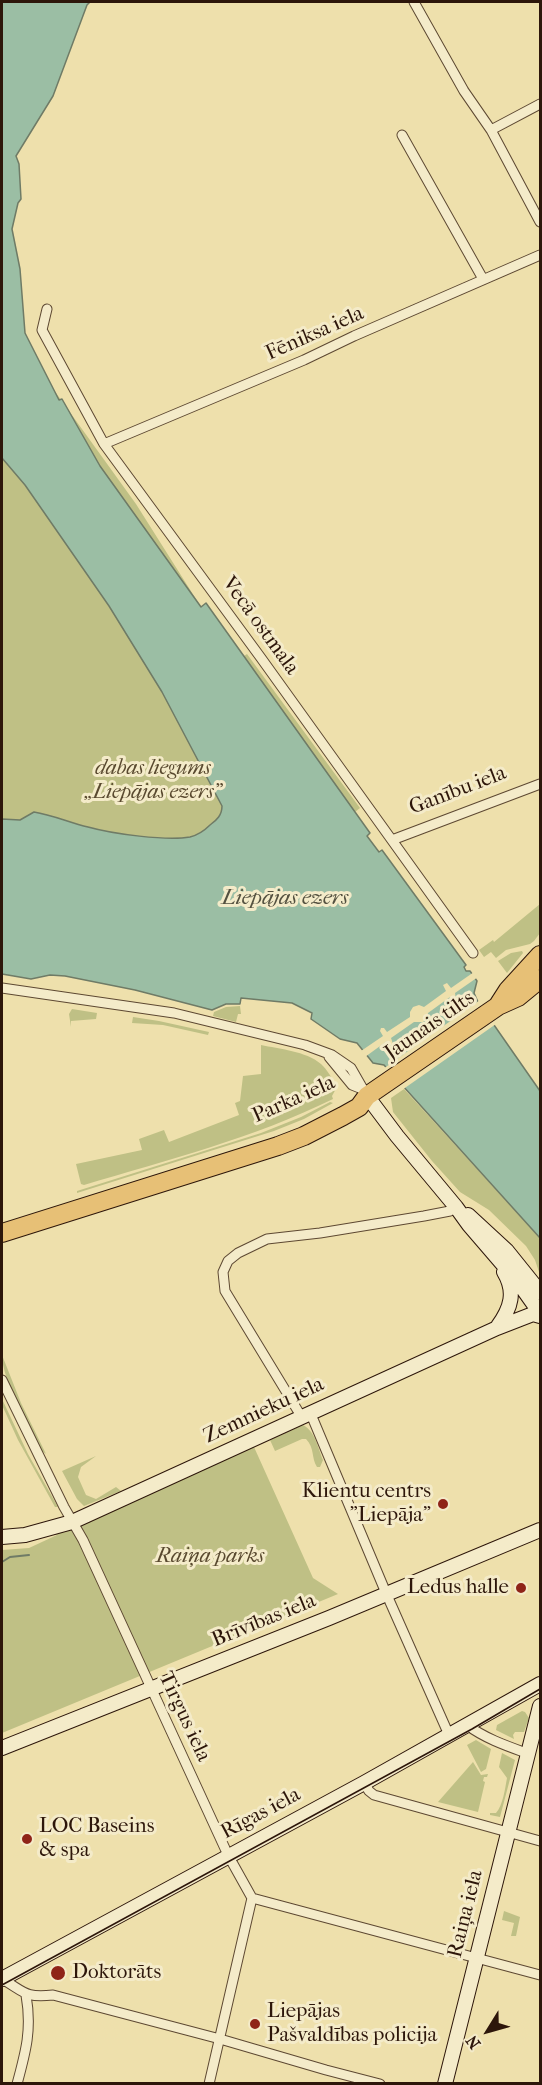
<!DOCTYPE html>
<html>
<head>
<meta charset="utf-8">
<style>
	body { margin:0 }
	#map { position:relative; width:542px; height:2085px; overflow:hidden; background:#eee0ac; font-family:"IM FELL French Canon",serif }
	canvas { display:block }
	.frame { position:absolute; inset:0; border:3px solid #2d160a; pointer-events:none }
	.north { position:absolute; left:458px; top:2001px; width:60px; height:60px; -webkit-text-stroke:4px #f4ebc9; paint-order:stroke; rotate:233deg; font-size:16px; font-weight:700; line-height:24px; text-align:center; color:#2d160a }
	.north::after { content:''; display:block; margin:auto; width:21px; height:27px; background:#2d160a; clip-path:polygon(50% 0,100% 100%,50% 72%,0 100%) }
</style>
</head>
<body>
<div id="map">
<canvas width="542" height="2085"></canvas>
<div class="frame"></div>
<div class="north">N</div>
</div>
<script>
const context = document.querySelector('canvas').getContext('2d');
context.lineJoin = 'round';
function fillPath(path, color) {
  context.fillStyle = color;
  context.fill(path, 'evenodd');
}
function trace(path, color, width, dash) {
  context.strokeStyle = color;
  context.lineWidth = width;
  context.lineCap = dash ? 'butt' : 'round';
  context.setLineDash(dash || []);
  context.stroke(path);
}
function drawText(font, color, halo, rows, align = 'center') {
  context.font = font + ' "IM FELL French Canon",serif';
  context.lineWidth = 6;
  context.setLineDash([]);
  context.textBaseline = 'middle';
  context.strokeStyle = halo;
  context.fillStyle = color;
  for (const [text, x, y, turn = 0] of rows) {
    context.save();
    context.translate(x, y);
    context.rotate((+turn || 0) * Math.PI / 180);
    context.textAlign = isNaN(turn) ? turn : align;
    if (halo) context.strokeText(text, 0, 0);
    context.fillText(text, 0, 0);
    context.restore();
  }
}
fillPath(new Path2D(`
	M2,318l134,186 65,103 43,49 3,-2 113,154 -189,150 -169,-21z
	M540,904v29l-6,8 -4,3 -24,6 -10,8 -5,-6 -7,5 -5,-7 14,-10 1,2z
	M522,951l1,2 -16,20 -9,-12 13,-8z
	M240,1006l1,8h-3l-2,8 -23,-6 1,-4 12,-5z
	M72,1009l25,4 -1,6 -25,2v6l-2,-13z
	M133,1017l26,4 50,11 -1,3 -45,-10 -31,-2z
	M261,1045c18,4 45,6 60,19 6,5 12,16 16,23l-5,9 1,3c-79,39 -165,61 -249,86l-3,-1 -5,-20 66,-14 -3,-11 25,-9 5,12 70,-27 -4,-12 5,-2 3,-25 18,-2z
	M404,1089l136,149v37l-5,-15 -9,-14 -37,-36 -29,-18 -28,-31 -39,-49 -2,-14z
	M330,1102l3,1 -29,16 -30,12 -197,62v-2l184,-58 40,-16z
	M2,1355l19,48 25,51 -5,-4c-12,-24 -39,-70 -39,-95z
	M2,1399l26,55 30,53h-3l-37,-67 -16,-35z
	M303,1425c12,6 15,23 20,35l-3,7h-3c-6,-9 -2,-19 -11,-28h-4l-27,12 -5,-11z
	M254,1447l59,131 25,16 -336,139v-183l27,-2 28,-13 -4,-1 13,-2z
	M96,1456l-15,11 -3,10 8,18 10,4 20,-12 5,4 -37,15 -7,-7 -15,-28z
	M522,1711l3,1 4,6 -5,14h-9l-2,3 1,4 -18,-9 1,-5z
	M476,1740l15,9 -5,20 -5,3 -14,-27z
	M502,1753l13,7 -15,57 -10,-2v-2h6c7,-8 9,-24 11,-35l-8,-11z
	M473,1762l8,13 7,-1 -1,3h-3l-1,4 2,1 -7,30 -40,-10z
	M504,1911l16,6 -4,19h-5l3,-13 -12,-3z`), '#bfc085');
const water = new Path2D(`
	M2,2h88l-3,3 -34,91 -37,60 3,8 2,35 -3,4 -6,26 8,40 5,64 34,67 3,-1 38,67 101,141 5,-4 164,230 -3,3 12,16 3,-2 84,115 -2,2 2,4h4l7,10 -3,12 4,9 62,89v147l-156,-173 -11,-2 -16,-20 -17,-4 -29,-20 1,-6 -20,-10 -51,-5 -1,6h-14l-14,6 -77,-20 -70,-14 -15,-1 -19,4 -29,-5v-155l18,1 14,-8c19,3 36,11 54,15 25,7 78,14 102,10 8,-2 15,-7 20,-12 7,-5 12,-10 12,-19l-60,-114 -53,-86 -84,-121 -23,-27z`);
fillPath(water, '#9bbea4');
trace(water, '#6f7b66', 1.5);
fillPath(new Path2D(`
	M474,972l4,5 -23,16 1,7h-3l-3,-3 -22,16 -1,5 -4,4h-9l-23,16 2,6 -3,1 -3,-4 -22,16 -4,-6 22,-15 -3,-5 1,-3h3l3,4 23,-15v-5l3,-5 6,-2 5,2 22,-16 -3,-6 4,-2 4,5z
	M480,1000l16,24 -94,66 -19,-21z`), '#eee0ac');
trace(new Path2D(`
	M2,1562l8,-5 19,-2`), '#6f7b66', 2);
const street = new Path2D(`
	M414,2l50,89 27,39 49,92
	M491,130l49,-26
	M402,135l81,144
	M47,309l-5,21 62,114 157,214 212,295
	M104,444l200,-84 50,-24 186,-81
	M392,840l148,-56
	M2,988l172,25 131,32 27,10 19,13 16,28
	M329,1057l23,28 10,4
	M2,1380l62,127 19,33 145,315 24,43 -43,186
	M310,1412l76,181 63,142
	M301,1416l-76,-125 -2,-19 5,-11 10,-8 29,-14 53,-6 104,-17 26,-5 6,-4
	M467,1725c19,14 40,21 62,29
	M364,1783l5,8 5,4 166,46
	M252,1898l288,77
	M2,1979c23,13 22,19 51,16l167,44 106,31 54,14
	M17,2084c9,-33 15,-55 9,-89`);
const secondary = new Path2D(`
	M367,1096l30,40 59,71 13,18 49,57 22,31
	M468,1215l39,36 33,41
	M498,1326c13,-18 18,-34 6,-54
	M2,1537l23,-2 47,-13 425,-194 36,-14 7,2
	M2,1748l327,-130 211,-88
	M2,1979l362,-196 176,-99
	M445,2084l95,-378`);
const highway = new Path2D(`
	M499,1004l9,-14 32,-35
	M2,1233l276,-87 26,-10 39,-20 16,-9 8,-11 131,-90 20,-9 22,-18`);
trace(street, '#5d4832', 11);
trace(secondary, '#2d160a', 16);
trace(highway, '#2d160a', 20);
trace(street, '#f4ebc9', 9);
trace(secondary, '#f4ebc9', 14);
trace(highway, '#e7c076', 18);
trace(new Path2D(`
	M2,1985l470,-256 68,-40`), '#2d160a', 1.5);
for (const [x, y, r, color] of [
	[443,1504,6,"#8f2418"],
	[521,1588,6,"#8f2418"],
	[27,1839,6,"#8f2418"],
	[58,1973,8,"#8f2418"],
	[255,2024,6,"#8f2418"]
]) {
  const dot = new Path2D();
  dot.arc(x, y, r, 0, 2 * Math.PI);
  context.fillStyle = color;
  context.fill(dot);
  trace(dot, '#f4ebc9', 2);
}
drawText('21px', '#2d160a', '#f4ebc9', [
	["Fēniksa iela",315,334,-24],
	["Vecā ostmala",260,626,54],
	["Ganību iela",458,791,-21],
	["Jaunais tilts",430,1026,-35],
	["Parka iela",294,1100,-24],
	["Zemnieku iela",264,1411,-25],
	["Brīvības iela",264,1621,-22],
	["Tirgus iela",184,1717,65],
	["Rīgas iela",261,1814,-28],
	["Raiņa iela",466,1914,-76]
]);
drawText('italic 21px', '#59492f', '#f4ebc9', [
	["dabas liegums",153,769],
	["„Liepājas ezers”",153,793],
	["Raiņa parks",210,1557]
]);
drawText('21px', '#2d160a', '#f4ebc9', [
	["Klientu centrs",431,1492,"right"],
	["\"Liepāja\"",431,1516,"right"],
	["Ledus halle",509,1588,"right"],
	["LOC Baseins",39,1827],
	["& spa",39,1851],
	["Doktorāts",72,1973],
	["Liepājas",267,2012],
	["Pašvaldības policija",267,2036]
], 'left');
drawText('italic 22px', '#545140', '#f4ebc9', [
	["Liepājas ezers",285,899]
]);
</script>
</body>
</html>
